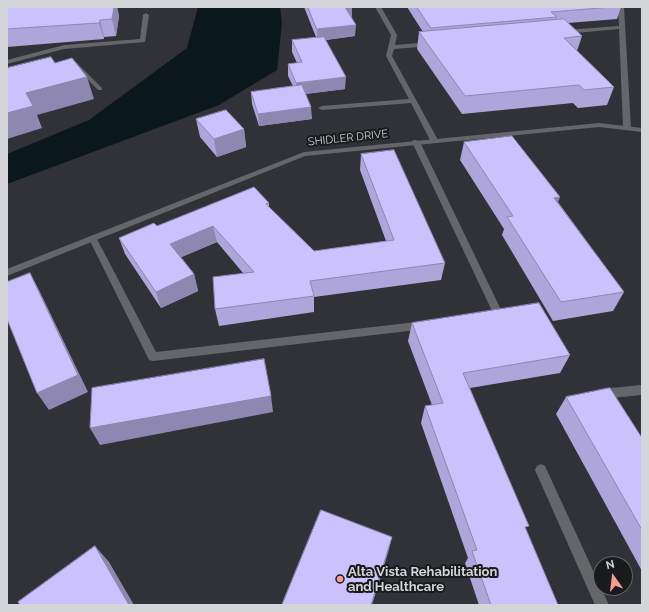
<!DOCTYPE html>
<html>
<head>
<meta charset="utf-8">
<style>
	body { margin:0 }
	#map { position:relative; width:649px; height:612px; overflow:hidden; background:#303238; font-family:Raleway,sans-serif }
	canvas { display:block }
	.frame { position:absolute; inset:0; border:8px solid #d3d5d8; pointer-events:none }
	.north { position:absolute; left:593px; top:556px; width:40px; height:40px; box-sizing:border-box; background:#191a1c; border:1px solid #636567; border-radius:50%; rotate:346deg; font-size:11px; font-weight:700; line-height:16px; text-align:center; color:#d3d5d8 }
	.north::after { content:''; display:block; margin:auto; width:14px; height:18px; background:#f59c90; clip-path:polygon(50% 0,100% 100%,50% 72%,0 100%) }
</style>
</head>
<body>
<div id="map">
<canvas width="649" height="612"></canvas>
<div class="frame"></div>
<div class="north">N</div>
</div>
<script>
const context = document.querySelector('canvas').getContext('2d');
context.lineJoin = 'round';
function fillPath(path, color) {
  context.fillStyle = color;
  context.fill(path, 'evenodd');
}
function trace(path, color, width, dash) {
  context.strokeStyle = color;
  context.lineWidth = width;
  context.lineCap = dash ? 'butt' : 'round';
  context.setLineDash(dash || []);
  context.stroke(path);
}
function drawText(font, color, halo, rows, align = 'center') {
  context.font = font + ' Raleway,sans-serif';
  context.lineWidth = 4;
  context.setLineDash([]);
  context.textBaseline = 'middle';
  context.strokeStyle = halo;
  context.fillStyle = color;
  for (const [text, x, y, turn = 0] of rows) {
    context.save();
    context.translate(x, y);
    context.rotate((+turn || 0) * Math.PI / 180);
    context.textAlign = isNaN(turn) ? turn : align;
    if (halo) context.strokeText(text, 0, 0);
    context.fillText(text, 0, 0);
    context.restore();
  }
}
fillPath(new Path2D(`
	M198,7h82l2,16 -5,47 -58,35 -212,79v-30l82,-34 98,-72z`), '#0a181c');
fillPath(new Path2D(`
	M375,7h6l16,28 -2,10 36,-3 3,2 -3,2 -37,3 -2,7 46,84 -1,2h-6l-1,-2 -19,-37 -89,7 -4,-2 4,-2 87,-7 -23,-43 5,-21z
	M618,7h6l7,121 -4,2 -4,-2 -4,-99 -54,5 -3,-2 3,-2 54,-4z
	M146,13l3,2 -4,27 -81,7 -57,15v-4l57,-15 76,-6 3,-24z
	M72,62h4l26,26v2h-4l-26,-26z
	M413,140h3l4,2 84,174 -1,3 -9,2 -4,-1 -1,-3 4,-4 -81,-171z
	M93,236l4,3 59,113 269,-31 4,1 1,3 -1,3 -4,1 -272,32 -4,-1 -60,-121z
	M642,385v10l-42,4 -4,-2 -2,-3 2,-3 4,-2z
	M541,464l4,2 64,139h-14l-60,-135 2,-4z`), '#646669');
fillPath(new Path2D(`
	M599,123l43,5v4l-43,-5 -294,29 -298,120v-7l297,-117z`), '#646669');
fillPath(new Path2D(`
	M7,7h110l2,9 -3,20 -12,1v2l-97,8z
	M304,7h48v11l3,18 -29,4 19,49 -39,5 6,25 -53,7 -7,-22 -1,-12 42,-6 -5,-10v-12l9,-1 -5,-11v-12l24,-3z
	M407,7h214l-4,12 -49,4 14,13 -5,15 37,36 -7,18 -29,3 -5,-5 -111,11 -45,-65 2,-17h4z
	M196,119l48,10 2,18 -29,10 -17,-20z
	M464,142l94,60 66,90 -11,19 -60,10 -51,-86 2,-6 -44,-69z
	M361,154l84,109 -4,17 -127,17v15l-95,14 -4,-17 28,-36 -26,-31 -36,15 13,17 4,17 -37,17 -36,-54 -6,-16 38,-12 112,-23v4l45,44 72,-10 -26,-71z
	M412,323l158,32 -10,18 -90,15 56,142 32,75h-79l-14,-42 3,-5 -47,-135 4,-17 7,-1 -24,-64z
	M566,397l76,41v133l-86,-157z`), '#aea6da');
fillPath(new Path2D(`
	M114,7h3l2,9 -3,20 -4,-17z
	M345,7h7v11z
	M100,20l4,17v2l-5,-16z
	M356,25l-1,11 -38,5v-12z
	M87,77l7,22 -57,16 5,13 -35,11v-26l19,-20z
	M346,77l-1,12 -49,6v-12z
	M311,107l1,12 -53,7 -1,-12z
	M244,129l2,18 -29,10 -3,-18z
	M560,197l-7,19 1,-18z
	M213,226l4,16 -42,18 -5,-16z
	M30,273l10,19 48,100 -39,18 -12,-17z
	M194,274l4,17 -37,17 -5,-16z
	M271,396l2,16 -173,33 -10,-17z
	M392,537l-4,16 -16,52h-1z
	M95,546l14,16 25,43h-5z`), '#8d87b1');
const building = new Path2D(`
	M7,7h107l-2,12 -12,1 -1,3 -92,6z
	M308,7h41h-4l11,18 -39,4z
	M417,7h195l-61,5 6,5 -126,11z
	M564,19l18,17 -18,2 50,49 -30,3 -5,-5 -114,11 -46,-64z
	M324,37l22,40 -50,6 -8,-19 14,-2 -10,-22z
	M51,57l4,6 17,-5 15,19 -61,16 7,13 -26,7v-45z
	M302,85l9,22 -53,7 -7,-22z
	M226,110l18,19 -30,10 -18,-20z
	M512,136l48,61 -6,1 70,94 -63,10 -54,-85 6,-1 -49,-74z
	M394,150l51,113 -135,18 4,15 -99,13 -2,-32 41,-5 -41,-46 -43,18 24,30 -38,18 -37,-54 35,-15 3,3 97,-39 15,16 -3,1 48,47 80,-11 -33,-86z
	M30,273l48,102 -41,18 -30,-74v-37z
	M539,303l31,52 -107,18 66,153 -4,1 33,78h-67l-19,-54 5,-1 -52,-144 18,-3 -31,-80z
	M264,359l7,37 -181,32 2,-40z
	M610,388l32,50v92l-76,-133z
	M321,510l71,27 -21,68h-89z
	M95,546l34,59h-109l-2,-3z`);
fillPath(building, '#cac1fd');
trace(building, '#8d87b1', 1);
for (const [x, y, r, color] of [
	[340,579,4,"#f59c90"]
]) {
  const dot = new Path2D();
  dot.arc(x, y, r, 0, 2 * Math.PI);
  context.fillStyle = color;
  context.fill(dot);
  trace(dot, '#191a1c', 1.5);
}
drawText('11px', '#d3d5d8', '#191a1c', [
	["SHIDLER DRIVE",348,138,-6]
]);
drawText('bold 13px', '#d3d5d8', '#191a1c', [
	["Alta Vista Rehabilitation",348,572],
	["and Healthcare",348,587]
], 'left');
</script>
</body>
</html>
